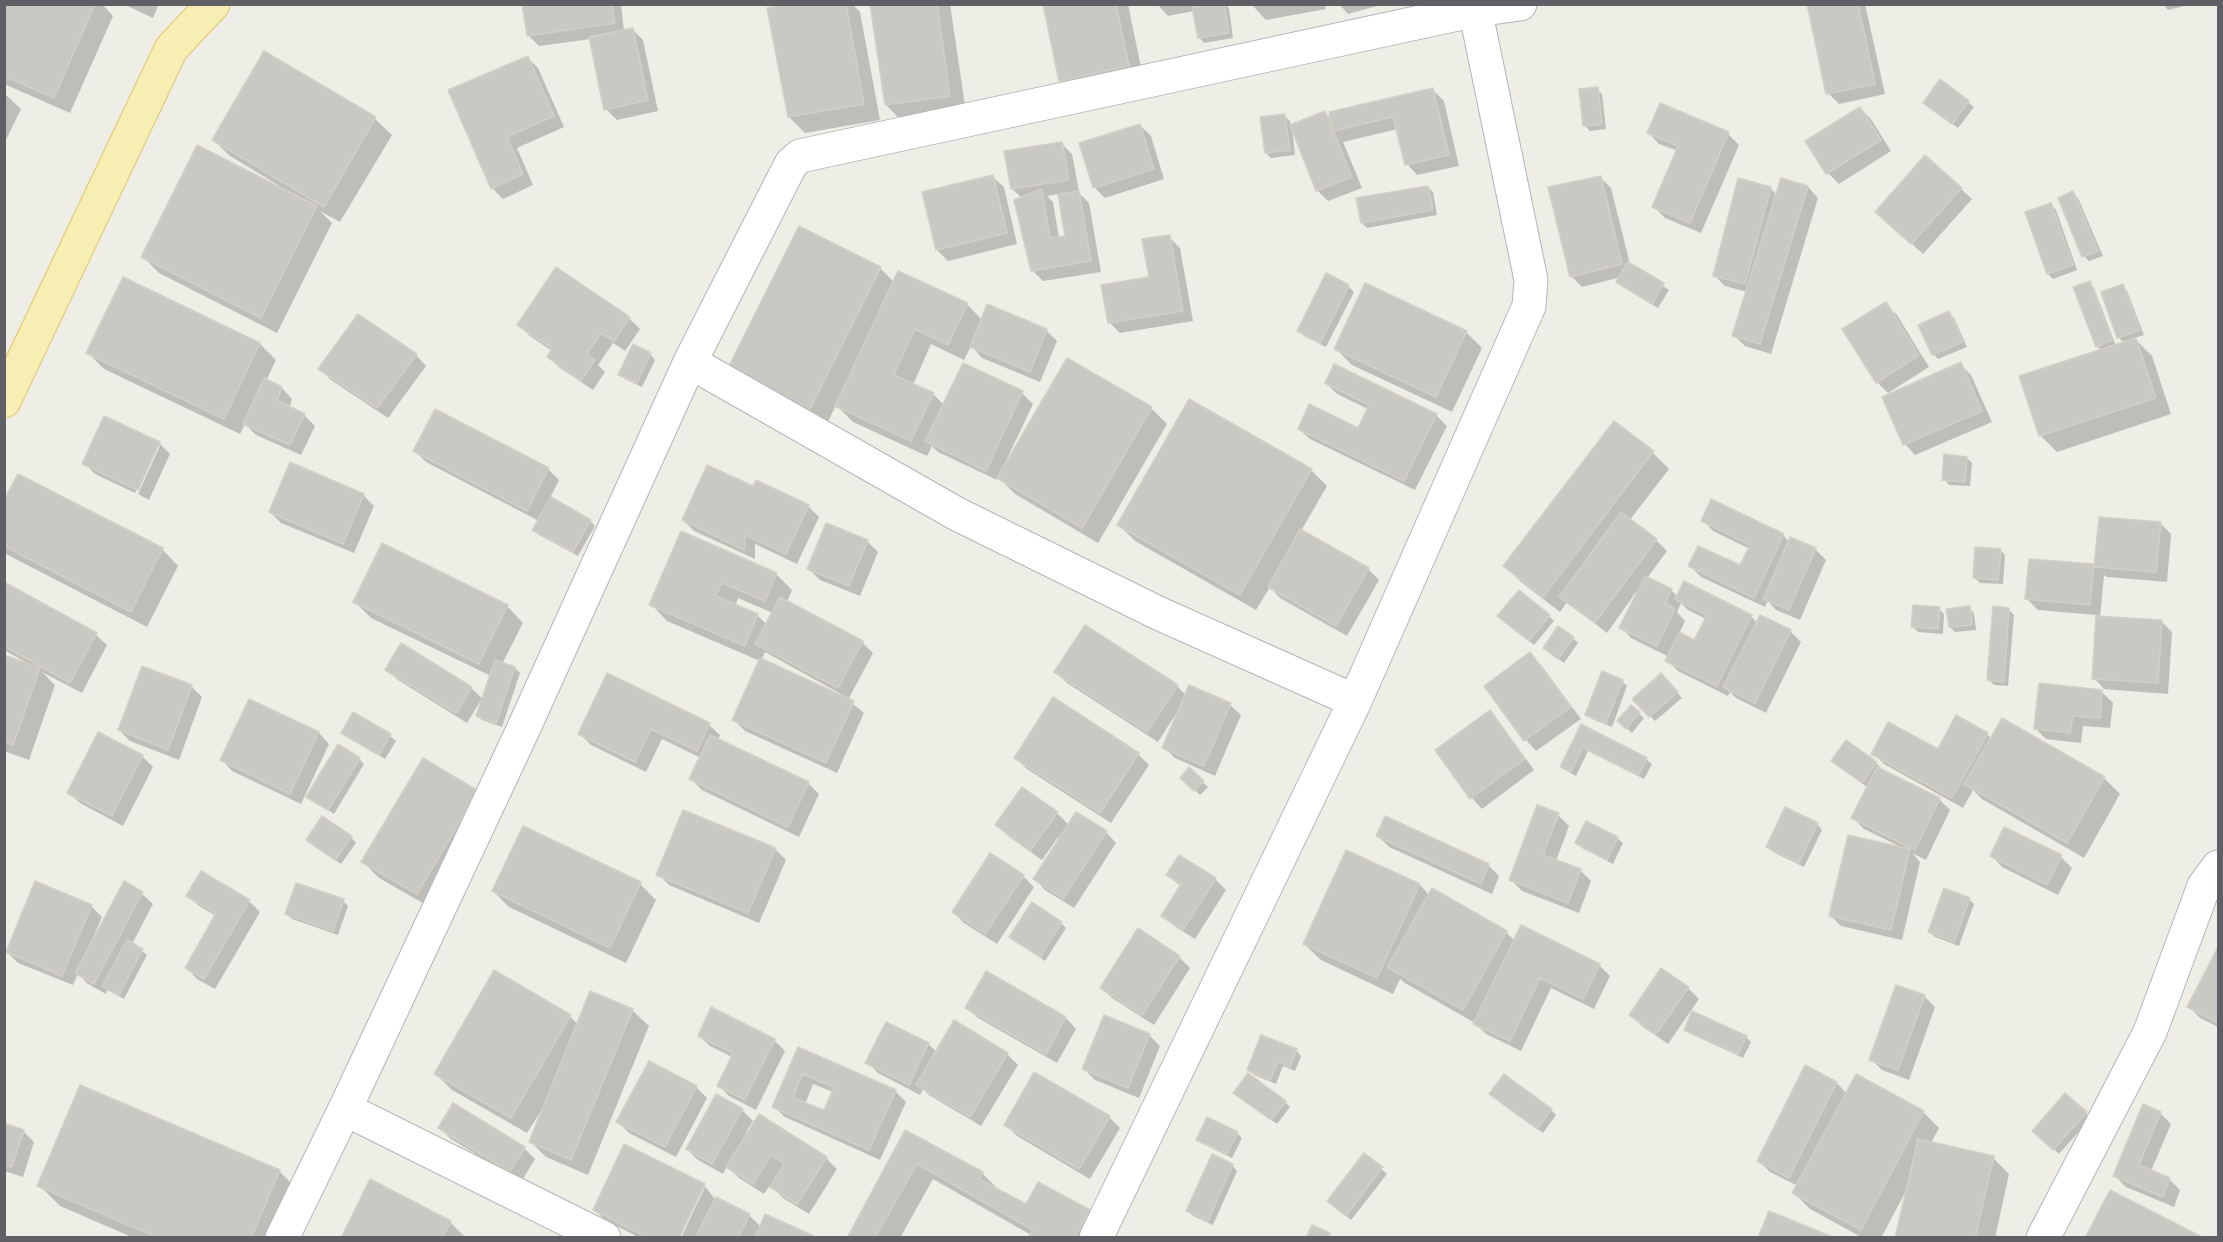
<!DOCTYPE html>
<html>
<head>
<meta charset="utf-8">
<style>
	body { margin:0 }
	#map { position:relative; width:2223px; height:1242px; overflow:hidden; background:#eeede6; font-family:"Work Sans",sans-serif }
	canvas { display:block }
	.frame { position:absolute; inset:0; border:6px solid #5e6065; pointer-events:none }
</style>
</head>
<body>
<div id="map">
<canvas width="2223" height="1242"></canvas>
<div class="frame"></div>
</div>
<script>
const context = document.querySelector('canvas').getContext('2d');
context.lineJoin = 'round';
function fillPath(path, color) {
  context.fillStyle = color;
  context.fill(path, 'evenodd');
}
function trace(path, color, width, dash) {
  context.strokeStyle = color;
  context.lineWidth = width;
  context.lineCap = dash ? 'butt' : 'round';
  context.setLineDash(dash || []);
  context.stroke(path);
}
fillPath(new Path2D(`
	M4,4h98l11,12 -43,97 -66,-29z
	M123,4h36l-6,14z
	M523,4h98l3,27 8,-2 11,11 15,71 -41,9 -11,-11 -15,-70 -52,7 -11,-11z
	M794,4h58l8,8 20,108 -75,13 -16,-16z
	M872,4h78l16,108 -64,9 -16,-16z
	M1045,4h83l16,78 -67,14 -16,-16z
	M1157,4h73l-4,1 3,3 4,30 -29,5 -5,-6 -5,-26 -26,5z
	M1251,4h74l1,5 -60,11z
	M1339,4h45l-36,10z
	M1809,4h56l20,90 -46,10 -11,-11z
	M2163,4h30l-25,6z
	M265,53l110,66 17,16 -52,87 -20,-11 12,12 -55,110 -118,-60 -16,-16 134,-70 1,-2 -48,-29 -17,-16z
	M527,57l11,11 26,59 -47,21 16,37 -30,14 -11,-11z
	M1941,81l33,26 -16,21 -28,-20z
	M1597,89l5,5 4,35 -16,2 -5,-5z
	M1433,90l11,11 15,65 -42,9 -10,-11 -9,-35 -55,13 19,46 -34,13 -11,-11 -25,-63 3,28 -24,3 -5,-5 19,-37 5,5 1,5 33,-14 8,8z
	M4,93l17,16 -17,35z
	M1860,108l11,11 20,32 -52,33 -11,-11z
	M1140,125l11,11 13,43 -59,19 -11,-11z
	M1649,133l79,1 11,11 -38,88 -36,-15 -11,-11 24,-56 -19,-7z
	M1061,143l11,11 7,37h-2l12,12 12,69 -58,9 -11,-11 -10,-72 -10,-9zM1059,194l7,43 -7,1 -6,-36 -6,-6z
	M993,177l11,10 13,57 -69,17 -11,-11z
	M1600,177l11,11 19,76 39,26 -11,18 -35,-21 -5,-5 3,-5 -39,10 -11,-11z
	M1782,179l26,8 10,11 -47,156 -26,-8 -11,-11 13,-43 -22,-6 -11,-11 56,-87 7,7z
	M1428,187l5,5 4,23 -70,13 -5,-5z
	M1961,189l11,10 -49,55 -35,-32z
	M2073,193l5,5 25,58 -14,5 -5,-5z
	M2051,204l5,6 21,60 -24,9 -5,-5 -21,-61z
	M800,228l80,40 14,14 73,22 15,16 64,10 11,11 -17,41 -58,-24 -11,-12 -7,14 -33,-16 -18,41 20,9 11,11 78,-12 11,11 -27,57 2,1 143,-54 16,16 -69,119 -83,-49 -17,-17 -1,3 -59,-28 -6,-6 -5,10 -74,-34 -17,-17 -10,21 -81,-40z
	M1169,237l11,11 13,73 -73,12 -11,-11 42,-44z
	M1326,275l23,12 5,5 -28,55 -22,-11 -5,-5z
	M124,279l136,65 16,16 -10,21 16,7 10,11 -3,9 15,7 11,11 -14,29 -45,-20 -11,-11 -5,10 -136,-65 -16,-16z
	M2089,283l5,5 22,58 9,-2 -7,-7 4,-51 5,5 17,44 -10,3 18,18 19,58 -114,38 -16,-16 -20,-59 81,-26 -5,-5z
	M1886,304l11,11 32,52 -41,26 -11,-11z
	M1949,313l5,5 13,29 -29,12 -5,-5z
	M629,318l11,11 -15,22 -12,-8 -15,22 7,7 -12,18 -33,-22 -11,-11 3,-6 -22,-15 -11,-11z
	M1466,332l16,16 -30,64 -100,-47 -16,-16z
	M650,354l5,6 -13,27 -17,-8 -5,-5z
	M416,355l10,11 -38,52 -57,-38 -11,-11z
	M1960,364l11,11 21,47 -77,33 -10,-11z
	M1326,383l110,32 11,11 -32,64 -105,-51 -11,-10 60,1 9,-21 -31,-15z
	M436,411l112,58 11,11 -9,18 40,23 5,5 -17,30 -39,-21 -5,-5 5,-9 -113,-59 -11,-11z
	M159,443l11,11 -21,46 -11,-6 22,-48h-3l-22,47 -40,-19 -11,-11z
	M1653,453l16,16 -40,52 27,19 11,11 -20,27 24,12 7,7 73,19 6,7 33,8 11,11 -35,71 -30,-15 -6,-6 -2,4 -50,-25 -11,-11 2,-3 -38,-19 -10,-11 17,-34 -2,-1 -29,41 -40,-31 -7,10 -39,-30 -16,-16zM1681,603l7,7 18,9 -11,23 -16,-8 6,-13 -8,-9z
	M1967,458l5,5 -2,23 -21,-1 -5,-6z
	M1311,470l16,16 -26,45 67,38 11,11 -32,56 -67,-38 -10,-11 -14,23 -121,-69 -16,-16z
	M754,488l54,18 11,11 -22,47 -42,-20v15l-61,-28 -11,-11z
	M363,495l11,11 -20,47 -73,-30 -11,-11z
	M4,504l158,45 16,17 -31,61 -143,-74z
	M2100,519l60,4 11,11 -4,48 -60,-5 -3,-2 -4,43 61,3 11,11 -4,62 -64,-5 -10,-11 3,-63 -59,-5 -11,-11 66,-33 3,2z
	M1703,520l80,15 6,7 26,7 11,11 -26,60 -24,-10 -8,-9 -3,6 -64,-30 -11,-11 50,1 10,-18 -37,-18z
	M682,533l94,41 16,16 -5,12 75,40 11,11 -25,47 16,13 -27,60 -92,-42 -11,-11 26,-59 -93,-40 -16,-17zM738,598l35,15 -6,12 -10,-10 -22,-9zM765,652l76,42 -2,2 -77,-37z
	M867,541l11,11 -18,44 -40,-16 -11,-11z
	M2000,550l5,5 -2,29 -23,-1 -6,-6z
	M4,584l92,51 11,10 -25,48 -40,-21 13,13 -26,75 -25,-9v-94l25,8v-1l-25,-14z
	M355,602l152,4 16,17 -21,41 13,4 5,5 -18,54 -20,-7 -5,-5 4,-15 -14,23 -69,-43 -11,-11 84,19 12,11 8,-23 -120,-58z
	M1969,608l5,5 2,17 -21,2 -5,-5z
	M1939,609l5,5 -1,20 -25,-2 -5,-5z
	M2009,610l5,5 -6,71 -14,-1 -5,-5z
	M1549,616l5,5 -20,24 -30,-24z
	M1573,638l5,5 -14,20 -14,-10z
	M1530,654l11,11 40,54 -45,32 -10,-11 -40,-54z
	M1056,672l121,14 9,9 44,10 11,10 -26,61 -40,-18 -11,-11 13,-35 -19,30 -91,-59z
	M1666,680l16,18 -27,23 -21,-22z
	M1622,681l5,5 -15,41 -20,-8 -5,-5z
	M191,686l11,11 -23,63 -49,-19 -11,-11z
	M2102,692l11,11 -3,25 -27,-2 -2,17 -35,-4 -11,-11z
	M250,700l69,33 10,11 -28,60 -69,-33 -10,-11z
	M1631,707l13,11 -12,15 -13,-12z
	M1490,712l10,11 34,47 -52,39 -10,-11 -35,-48z
	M354,714l36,22 6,5 -11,18 -37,-21 -5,-5z
	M709,725l11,10 -2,5 90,43 11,11 -20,43 -97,-47 -11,-11 10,-21 -39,-19 -16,33 -55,-27 -11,-11z
	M1581,726l65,33 6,5 -8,15 -56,-28 -12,25 -9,-5 -6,-5z
	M99,734l43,22 11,11 -30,59 -43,-23 -11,-10z
	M1987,734l5,5 112,39 16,16 -36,64 -102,-59 -9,-9 -10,18 -79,-44 -11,-11 66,-2z
	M1138,754l11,11 -38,58 -84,-54 -11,-11z
	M359,759l5,5 -30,50 -26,-17z
	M1833,761l43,2 5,5 -2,2 60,29 11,11 -24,50 -14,-7 8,9 -18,78 -61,-14 -11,-11 73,-67 -39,-19 -11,-11 15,-30z
	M1189,770l19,17 -8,8 -18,-18z
	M477,792l-44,117 -54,-31 -16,-16z
	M1057,813l12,12 37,7 10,11 -42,65 -29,-18 -10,-11 25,-40 -2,-2 -16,23 -34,-24 -11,-11z
	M1558,815l11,11 -13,35 24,9 11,11 -12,32 -57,-22 -11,-11z
	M1586,823l31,15 6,5 -10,21 -31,-16 -5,-5z
	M1817,824l5,6 -18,37 -31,-15 -5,-5z
	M1378,836l110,29 11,11 -7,18 -103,-47z
	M351,837l5,6 -15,21 -28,-19z
	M775,849l11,11 -27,63 -90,-38 -11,-11z
	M1347,852l73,33 9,10 3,-5 74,42 9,9 84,24 11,11 -16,33 -43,-21 -30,63 -35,-17 -11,-11 -70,-40 -5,-4 -7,15 -72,-34 -17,-16z
	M1992,856l69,1 11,11 -14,27 -56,-28z
	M1168,875l47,4 11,11 -31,49 -21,-13 -11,-11 18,-28z
	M1023,876l11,11 -37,57 -33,-21 -11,-11z
	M640,884l16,16 -30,63 -117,-56 -16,-16z
	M142,894l11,10 -21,40 15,11 -23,44 -17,-9 -1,4 -18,-10 -10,-10 -5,11 -55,-22 -11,-11 84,-46 11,11 -10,23 2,1z
	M188,895l61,6 11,11 -45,77 -18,-10 -10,-11 29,-52 -17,-10z
	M1969,899l5,5 -15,42 -24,-9 -5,-5z
	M343,901l5,5 -10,29 -46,-16 -6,-5z
	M1061,923l5,5 -21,33 -34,-24z
	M2218,949v78l-18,-9 -11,-11z
	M1179,957l11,11 -36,57 -42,-27 -10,-10z
	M495,973l75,44 8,7 54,-14 17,16 -61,149 -42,-18 -16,-16 12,-29 -1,-1 -14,22 -75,-43 -16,-16z
	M987,973l79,45 10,11 -19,34 -79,-45 -11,-10z
	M1897,986l28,11 10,10 -26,73 -27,-10 -11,-11z
	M1688,988l11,11 -31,45 -26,-18 -11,-11z
	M1685,1029l61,8 5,5 -8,16 -52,-24z
	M1149,1035l11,11 -21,52 -44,-18 -11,-11z
	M699,1036l75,4 11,11 -29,59 -27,-14 -11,-11 14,-28 -22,-11z
	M928,1044l9,8 70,2 11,11 -37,61 -52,-31 -6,-6 -3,6 -42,-22 -11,-11z
	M799,1049l96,42 11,11 -26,58 -95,-43 -11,-10zM813,1084l20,8 -8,20 -20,-8z
	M1296,1050l5,6 -6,15 -12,-5 -7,18 -22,-9 -5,-5z
	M1806,1067l31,16 10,11 76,18 16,16 -8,15 62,15 16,16 -14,64h-98l10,-49 -26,49h-18l-53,-29 -16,-16 4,-7 -28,-14 -11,-11z
	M1035,1074l75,44 10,10 -30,51 -73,-43 -11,-11z
	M696,1087l11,11 -31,59 -47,-24 -11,-11z
	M2065,1095l26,23 -32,36 -25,-23z
	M1240,1098l45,4 5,5 -13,17z
	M1496,1099l55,11 5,5 -13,18z
	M742,1110l11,11 -7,11 3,2 11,-18 66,42 11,11 -28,45 -26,-16 -13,-13 -6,9 -25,-16 -12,-12 -4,8 -25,-14 -11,-11z
	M2160,1113l11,11 -20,47 18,8 11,11 -6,17 -48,-20 -11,-11z
	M4,1125l19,6 11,11 -11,35 -19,-6z
	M440,1128l84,20 11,11 -14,23 -70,-43z
	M906,1132l76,41 16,16 -1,2 29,15 63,5 16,16 -5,11h-70l1,-3 -98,-56 -33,59h-51z
	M1237,1133l5,5 -10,20 -29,-14 -5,-5z
	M1364,1155l23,19 -36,46 -17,-14z
	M1232,1165l5,6 -24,54 -20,-9 -5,-5z
	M279,1171l21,21 -20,46h-146l-74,-32 -21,-21z
	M704,1185l10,13 35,17 12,12 53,11h-133l24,-51h-3l-24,51h-38l-35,-18 -11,-11z
	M450,1222l16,16h-124z`), '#0003');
const building = new Path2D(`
	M4,4h91l-41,94 -50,-22z
	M522,4h90l3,19 -88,13z
	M785,4h61l18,100 -76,13 -21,-109z
	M870,4h67l13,92 -65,9z
	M1043,4h73l13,62 -70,15z
	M1207,4h17l5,29 -31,5 -6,-31z
	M1807,4h51l17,80 -49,10z
	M633,28l15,72 -44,10 -15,-73z
	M264,51l112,66 -52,90 -112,-67z
	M528,56l26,60 -47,21 16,37 -32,15 -43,-99z
	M1940,79l29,22 -17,23 -29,-21z
	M1598,87l4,37 -19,2 -4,-37z
	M1433,88l16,67 -44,10 -12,-48 -60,14 -4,-19z
	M1660,103l69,29 -39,91 -38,-16 26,-61 -31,-13z
	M1860,107l21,33 -55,34 -21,-33z
	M1325,111l27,66 -36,14 -26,-66z
	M1285,114l5,36 -25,3 -5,-36z
	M1140,124l14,45 -61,19 -14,-45z
	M1062,142l7,38 -58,9 -7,-38z
	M197,145l120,61 -56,112 -120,-61z
	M1925,155l37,33 -51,56 -36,-32z
	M993,175l14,58 -71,17 -14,-58z
	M1601,176l21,88 -52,13 -22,-90z
	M1738,178l33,9 -26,97 -32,-8z
	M1781,178l27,8 -48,158 -28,-8z
	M1428,186l5,24 -72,13 -5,-25z
	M1042,189l8,49 15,-2 -7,-42 21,-3 12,70 -60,10 -17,-71z
	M2073,191l25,60 -16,6 -24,-59z
	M2051,203l22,62 -26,9 -22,-62z
	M799,226l82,41 -72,144 -82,-41z
	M1170,235l13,76 -75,12 -7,-38 48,-8 -7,-38z
	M1628,262l36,21 -12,21 -36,-22z
	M556,267l74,50 -16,24 -13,-8 -14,21 8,6 -14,21 -34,-24 5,-9 -35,-23z
	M898,271l70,32 -20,42 -33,-16 -21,46 40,18 -23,48 -76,-35z
	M1326,273l23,12 -29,58 -23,-12z
	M123,277l137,66 -36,76 -138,-66z
	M2090,281l22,59 -16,7 -23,-60z
	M1365,283l102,48 -31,66 -102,-48z
	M2123,284l17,46 -23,8 -16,-46z
	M1886,302l33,53 -43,28 -34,-54z
	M987,304l60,25 -17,43 -60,-25z
	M1949,311l14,31 -31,13 -14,-30z
	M358,314l59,40 -40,54 -59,-39z
	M2136,338l20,60 -117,38 -20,-60z
	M633,344l18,9 -14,30 -19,-8z
	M1067,358l85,49 -70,121 -85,-50z
	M1961,362l21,49 -79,34 -21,-48z
	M963,363l60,28 -37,80 -61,-30z
	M1334,364l103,50 -33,67 -106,-52 11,-25 49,24 11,-23 -44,-22z
	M264,378l18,9 -5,13 28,14 -15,31 -47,-21z
	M1189,399l123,70 -72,126 -123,-70z
	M435,409l114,59 -22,43 -114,-60z
	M104,416l56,26 -22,48 -56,-26z
	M1614,421l40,30 -111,146 -40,-31z
	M1944,454l23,3 -2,25 -23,-2z
	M290,462l74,32 -21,50 -74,-32z
	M707,465l46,21 3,-6 53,25 -23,49 -41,-19 -1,15 -62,-30z
	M18,474l145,74 -32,64 -127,-66v-46z
	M551,497l40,23 -18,32 -41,-22z
	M1711,499l73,35 -30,64 -66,-32 10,-20 42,19 10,-20 -49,-24z
	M1621,512l36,27 -62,84 -36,-26z
	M2099,517l62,5 -5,50 -62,-5z
	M826,523l42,17 -19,46 -42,-17z
	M1300,529l69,39 -33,58 -68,-39z
	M681,531l96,42 -12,28 -43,-18 -6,13 42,18 -13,32 -96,-41z
	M1790,537l26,11 -27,62 -26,-11z
	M382,543l126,62 -29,59 -126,-62z
	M1975,547l26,2 -3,31 -25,-2z
	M2029,559l65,5 -4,41 -65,-6z
	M1645,576l27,13 -7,14 10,6 -18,37 -38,-18z
	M1684,581l68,34 -35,71 -52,-25 14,-29 15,8 13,-25 -32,-16z
	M4,582l93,51 -27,50 -66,-37z
	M1519,590l31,25 -21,26 -32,-25z
	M780,597l83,44 -25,47 -83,-44z
	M1913,605l27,2 -2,22 -27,-2z
	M1970,606l2,19 -23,2 -3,-18z
	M1993,606l16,2 -5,74 -17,-2z
	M1760,615l31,15 -36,73 -32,-16z
	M2096,616l66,4 -4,63 -66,-4z
	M1085,625l93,60 -31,47 -93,-60z
	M1558,626l16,11 -16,22 -15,-11z
	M401,643l71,44 -16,26 -71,-43z
	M1530,652l41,55 -47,34 -40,-55z
	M4,655l36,13 -27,77 -9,-3z
	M760,658l94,43 -28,62 -94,-43z
	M495,660l20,7 -19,56 -20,-7z
	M142,666l50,19 -24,65 -50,-20z
	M1602,671l21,9 -17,43 -21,-8z
	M607,673l103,50 -13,28 -46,-22 -16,33 -57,-28z
	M1661,673l17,19 -29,25 -17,-18z
	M2039,683l63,7 -2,28 -27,-2 -3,17 -36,-4z
	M1189,685l42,18 -27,63 -42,-18z
	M1053,697l86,56 -39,60 -86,-55z
	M249,699l70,33 -29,62 -70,-34z
	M1631,705l9,7 -14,17 -9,-8z
	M1490,710l35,49 -55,40 -35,-49z
	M353,712l38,22 -12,21 -38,-22z
	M1956,715l32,18 -36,65 -81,-44 17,-32 50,27z
	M2002,718l103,59 -38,66 -103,-59z
	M1581,724l66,34 -8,17 -56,-28 -12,25 -11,-5z
	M98,732l45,23 -31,61 -45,-23z
	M710,735l99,47 -21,45 -99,-48z
	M1846,740l31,22 -15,21 -31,-22z
	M338,744l22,14 -32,52 -22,-13z
	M423,758l55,33 -61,103 -56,-32z
	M1189,767l15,14 -10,10 -14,-13z
	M1877,767l63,31 -25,52 -64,-32z
	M1022,787l36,25 -28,39 -35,-26z
	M1537,805l22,8 -16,42 38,14 -13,34 -59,-23z
	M1785,807l33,16 -19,40 -33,-16z
	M683,810l93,38 -28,65 -92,-38z
	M1076,812l31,19 -44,68 -30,-20z
	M322,816l30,20 -17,24 -29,-20z
	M1385,816l104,48 -8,20 -105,-48z
	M1586,821l32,16 -11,23 -32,-17z
	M523,826l118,56 -31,66 -118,-57z
	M2004,827l58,28 -15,30 -57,-29z
	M1848,835l62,14 -19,81 -62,-14z
	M1346,850l74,34 -43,94 -74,-34z
	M990,853l34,22 -39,59 -33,-22z
	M1179,855l37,23 -33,52 -22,-14 20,-32 -15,-9z
	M201,871l49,29 -46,79 -19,-11 31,-55 -30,-17z
	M35,881l57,24 -30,71 -56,-24z
	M124,881l19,11 -49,92 -19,-11z
	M296,883l48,16 -11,32 -48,-17z
	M1432,888l75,43 -44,79 -76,-43z
	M1944,888l26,10 -16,44 -26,-10z
	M1032,902l30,20 -22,35 -31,-20z
	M1521,925l79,39 -17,35 -43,-21 -30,63 -37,-17z
	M1138,928l42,28 -38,59 -42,-27z
	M127,940l16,9 -24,46 -17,-9z
	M2218,947v76l-31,-16z
	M1661,968l28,19 -33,47 -27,-19z
	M494,970l77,45 -60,103 -77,-44z
	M986,971l80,46 -20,37 -81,-46z
	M1896,985l29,10 -27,75 -29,-10z
	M590,991l43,18 -62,151 -42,-18z
	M711,1007l64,32 -30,61 -28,-14 16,-33 -35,-17z
	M1692,1011l55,25 -9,18 -54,-24z
	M1104,1015l46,19 -22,54 -46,-19z
	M954,1020l54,33 -38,64 -54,-32z
	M886,1022l43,21 -20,42 -44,-22z
	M1261,1035l36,14 -7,18 -12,-5 -8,18 -23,-10z
	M798,1047l98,43 -27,60 -97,-43zM802,1074l32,13 -10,23 -31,-12z
	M649,1061l48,25 -32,61 -49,-25z
	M1805,1065l32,17 -48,96 -32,-17z
	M1034,1072l76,44 -31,53 -75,-44z
	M1248,1073l38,28 -15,19 -38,-27z
	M1504,1074l48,35 -15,20 -48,-35z
	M1856,1074l68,37 -63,119 -69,-37z
	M80,1085l200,85 -29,68h-92l-122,-52z
	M2065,1093l22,19 -34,38 -21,-19z
	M716,1094l27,15 -31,55 -26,-15z
	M453,1103l72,44 -15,25 -72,-44z
	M2143,1104l18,8 -22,53 31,13 -7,19 -50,-21z
	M759,1114l68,43 -30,47 -27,-17 14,-23 -13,-9 -18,29 -27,-17z
	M1207,1117l31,15 -11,22 -31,-14z
	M4,1123l20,7 -12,37 -8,-3z
	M905,1130l78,42 -4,7 47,25 12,-22 52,28 -15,28h-47l5,-8 -116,-66 -42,74h-28z
	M1918,1139l76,17 -19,82h-80z
	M624,1144l81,40 -26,54h-30l-56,-28z
	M1364,1153l19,14 -37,49 -19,-15z
	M1212,1154l21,10 -25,57 -22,-10z
	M370,1179l81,42 -9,17h-101z
	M2110,1190l94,48h-119z
	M716,1197l34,17 -12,24h-43z
	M1769,1211l66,27h-77z
	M765,1214l53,24h-63z
	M1312,1225l18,8 -2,5h-22z`);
fillPath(building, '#cac8c3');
trace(building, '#d2cfc5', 1.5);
const minor = new Path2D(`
	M690,362l267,152 201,99 197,88
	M345,1109l259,129
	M282,1238l63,-129 176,-375 169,-372 101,-198 9,-8 676,-146 44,-6
	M1096,1238l259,-537 174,-395 2,-26 -57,-276
	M2043,1238l107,-206 54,-146 14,-19`);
const major = new Path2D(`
	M4,401l167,-352 42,-45`);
trace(minor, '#b3b5b9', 35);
trace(major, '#e1c56c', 35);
trace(minor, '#fff', 33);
trace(major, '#f6eeb3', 33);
</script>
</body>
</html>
